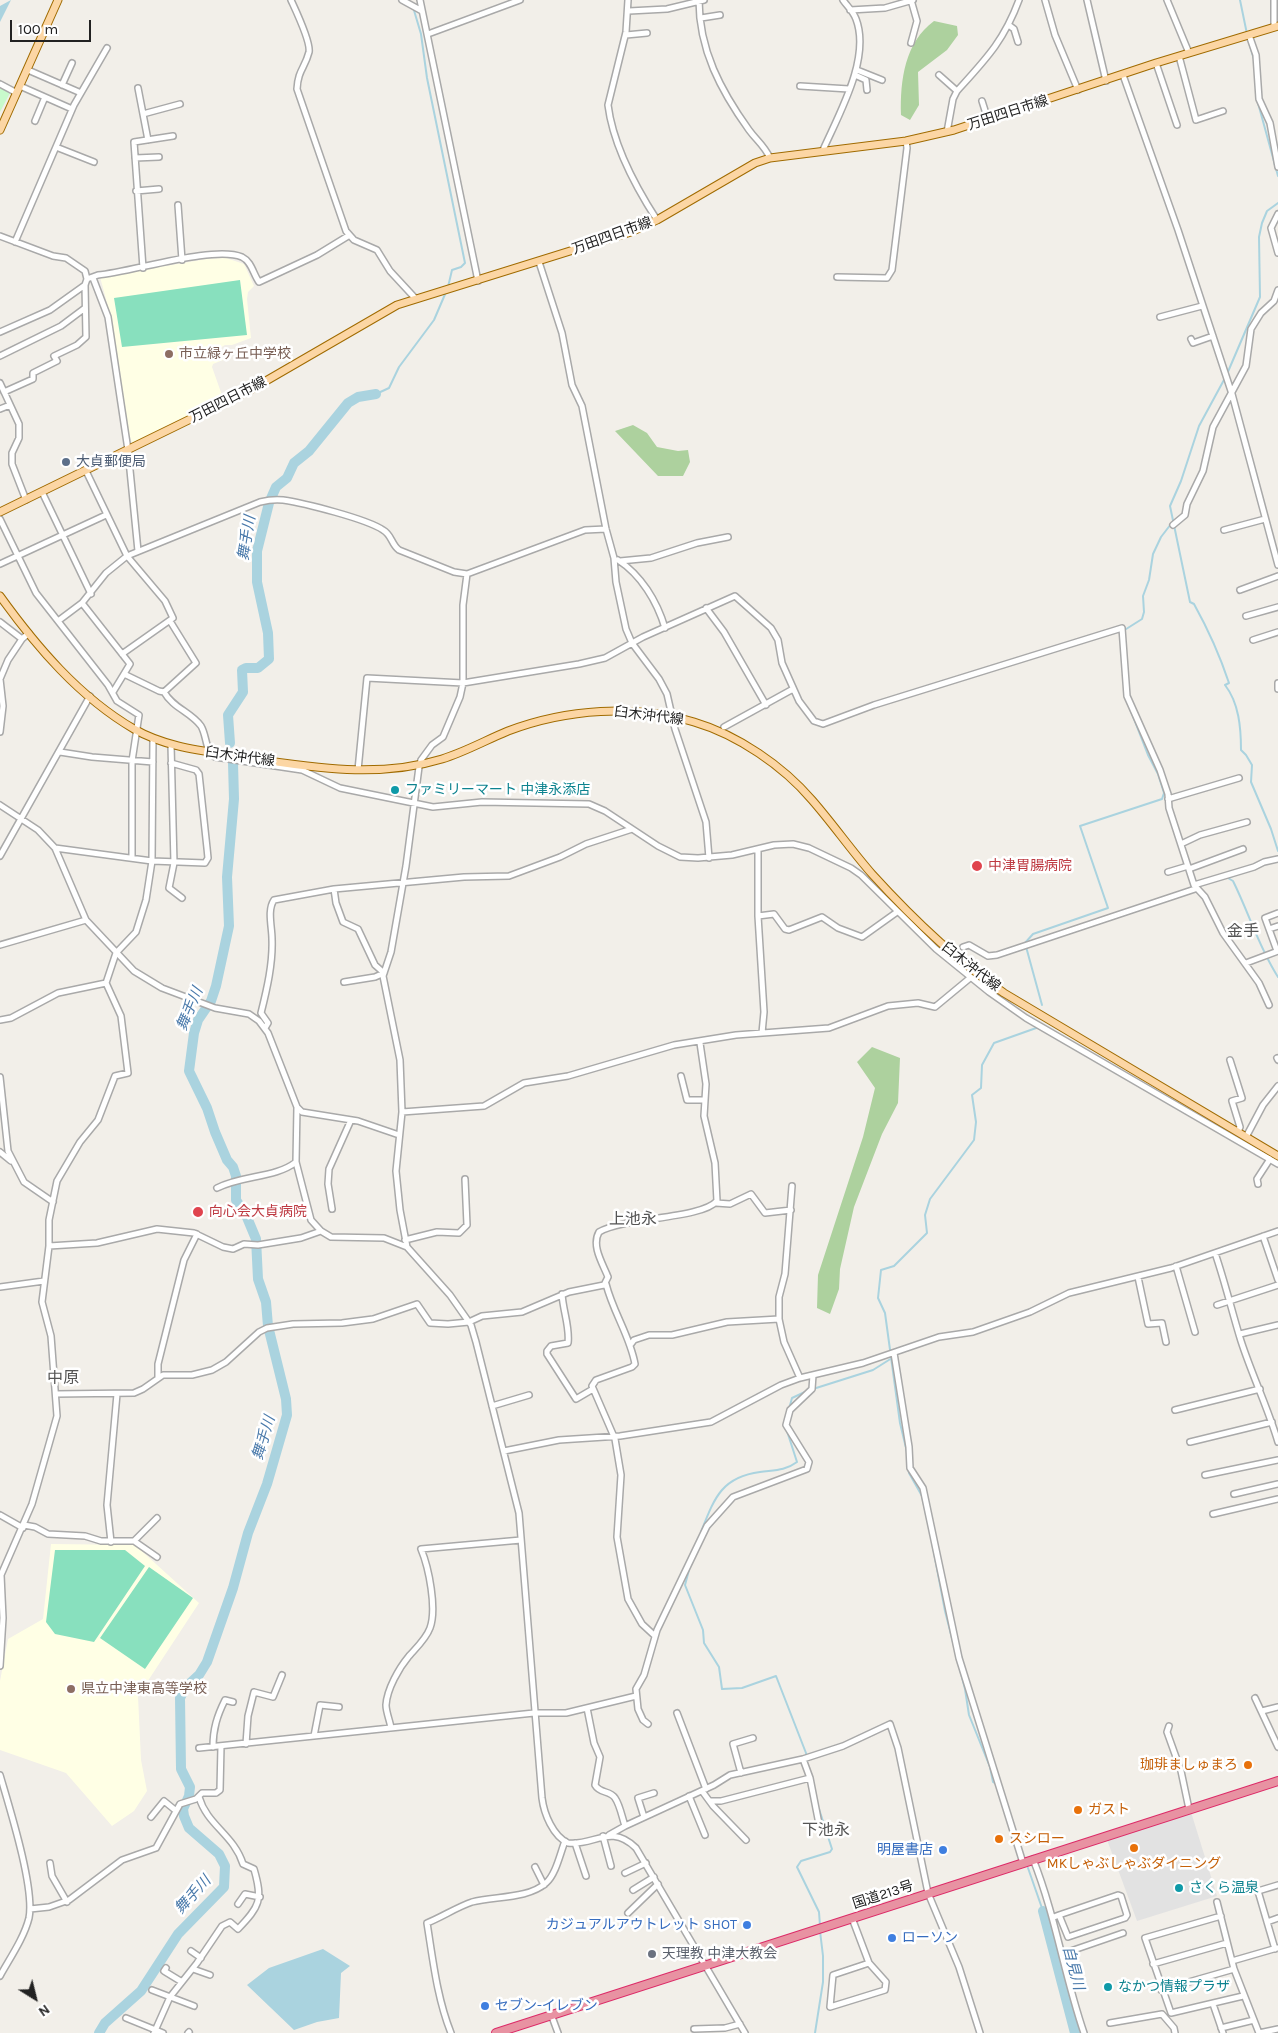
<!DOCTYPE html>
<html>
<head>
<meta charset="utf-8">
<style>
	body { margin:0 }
	#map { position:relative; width:1278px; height:2033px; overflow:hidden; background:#f2efe9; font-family:Karla,sans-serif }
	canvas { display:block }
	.north { position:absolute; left:10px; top:1973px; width:50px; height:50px; -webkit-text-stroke:4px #fff; paint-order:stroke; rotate:144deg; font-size:14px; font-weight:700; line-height:20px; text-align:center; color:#222 }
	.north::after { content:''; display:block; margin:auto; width:18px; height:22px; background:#222; clip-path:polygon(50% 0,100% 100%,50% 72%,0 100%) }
	.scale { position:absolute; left:10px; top:20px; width:81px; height:22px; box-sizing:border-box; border:2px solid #222; border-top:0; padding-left:6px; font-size:15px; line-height:18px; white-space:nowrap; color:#222; -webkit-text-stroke:4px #fff; paint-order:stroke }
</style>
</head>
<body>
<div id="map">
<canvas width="1278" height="2033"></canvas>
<div class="north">N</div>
<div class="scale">100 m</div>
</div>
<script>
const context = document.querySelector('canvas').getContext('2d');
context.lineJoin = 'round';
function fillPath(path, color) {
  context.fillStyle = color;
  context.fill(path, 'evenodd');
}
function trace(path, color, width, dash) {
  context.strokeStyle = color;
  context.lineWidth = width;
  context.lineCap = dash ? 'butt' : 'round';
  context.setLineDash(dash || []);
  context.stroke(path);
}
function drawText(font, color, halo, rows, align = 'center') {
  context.font = font + ' Karla,"Noto Sans JP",sans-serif';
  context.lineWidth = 5;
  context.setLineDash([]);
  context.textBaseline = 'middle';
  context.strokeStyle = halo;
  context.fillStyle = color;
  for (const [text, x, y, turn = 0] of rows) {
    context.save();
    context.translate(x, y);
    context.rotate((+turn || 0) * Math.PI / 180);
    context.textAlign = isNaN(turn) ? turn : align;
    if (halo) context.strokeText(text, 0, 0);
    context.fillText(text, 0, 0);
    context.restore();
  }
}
fillPath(new Path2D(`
	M226,258l18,6 10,22 -6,6 -1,7 4,39 -19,7h-7l-5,3 3,12 -10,4 -1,3 11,31 -91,45 -7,-22 -13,-100 -12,-44 107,-18z
	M51,1544l84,1 64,58 -61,93 3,64 6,31 -13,20 -22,15 -46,-53 -66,-23v-69l8,-42 35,-20z`), '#ffffe5');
fillPath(new Path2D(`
	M934,21l23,5 1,9 -11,15 -29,22 1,33 -9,15 -9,-5c-1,-35 4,-73 33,-94z
	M633,425l14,8 10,14 21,4 10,-1 2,12 -7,14h-25l-43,-45z
	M872,1047l28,11 -2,45 -16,31 -28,73 -14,62 -1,20 -9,25 -13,-6 1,-33 45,-138 12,-49 -18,-26z`), '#add19e');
fillPath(new Path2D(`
	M0,88l10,5 -10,19z`), '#c8facc');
fillPath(new Path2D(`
	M240,280l7,55 -125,12 -8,-49z
	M55,1550h70l20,16 -51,76 -39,-8 -9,-12z
	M149,1567l44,31 -48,71 -45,-31z`), '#88e0be');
fillPath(new Path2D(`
	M1191,1812l26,84 -80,25 -31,-84z`), '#e2e2e2');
fillPath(new Path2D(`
	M11,0l-11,22v-16z
	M323,1949l27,17 -9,7 -2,45 -22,4 -23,8 -47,-45 22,-17z`), '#aad3df');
trace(new Path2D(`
	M1240,0l7,34
	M413,7l8,27 6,44 38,185 -4,4 -9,3 -4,17
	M1248,39l7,24
	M1258,103l20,73
	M1227,374l33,-77 -1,-60 3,-14 5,-12 11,-8
	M1225,378l-26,48 -18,55 -11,25 20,96 4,2c15,27 25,49 35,79l-4,2c14,18 16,43 16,65l5,5 6,10 -1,17 20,47 7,22
	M376,394l13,-6 10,-21 35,-47 12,-28
	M1123,631l19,-12 2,-7 -1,-16 6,-16 4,-26 8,-17 10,-13
	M1122,657l1,12
	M1235,875l-7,3 5,3c16,32 26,67 45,96
	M1042,1005l-17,-62 8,-9 75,-26 -28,-82 82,-27 2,-6 -6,-19 -10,-19 -21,-54
	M813,1389l60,-19 19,-12
	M789,1409l3,-11 15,-7
	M907,1452l-7,-29 -15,-110 -7,-15 3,-28 13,-4 33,-33 -2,-18 5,-16 44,-59 2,-18 -4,-27 9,-7 1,-23 12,-22 45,-16
	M907,1457l2,16 13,23 8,36
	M701,1532c13,-33 20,-55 59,-60 14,-2 25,-1 37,-10l-10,-31
	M932,1542l13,69 20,78 4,26 21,52 3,15 3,2
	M689,1570l-4,15 18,45 1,13 15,24 3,22 20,-1 34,-12 30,77 1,11
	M819,1809l13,40 -2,3 -29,9 -4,6 22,45 1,14
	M1028,1868l15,43
	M815,2033l8,-51v-26l-3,-25`), '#aad3df', 2);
trace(new Path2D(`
	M230,743l-2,-28 15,-23 -1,-22 4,-2h12l11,-9 -1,-26 -11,-51v-31l12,-48 7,-16 11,-9 7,-15 15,-12 39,-48 10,-6 18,-3
	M1043,1911l32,122
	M99,2033l6,-10 36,-32 37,-57 46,-47 1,-21 -6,-12 -30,-26 -5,-12 -1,-7 6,-13 1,-9 -9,-18 -1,-71 5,-10 14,-13 8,-13 26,-74 15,-55 19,-49 20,-69 -1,-16 -18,-73 -2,-24 -8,-23 -2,-40 -10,-24 -10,-15v-24l-3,-9 -6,-7 -12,-28 -8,-24 -18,-37 5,-38 4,-13 13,-19 5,-15 13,-60 -2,-49 7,-78 -1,-36`), '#aad3df', 10);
const minor = new Path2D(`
	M291,0c5,11 20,42 18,52 -4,16 -11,18 -12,37l49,142 8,9 23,10 13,21 25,27
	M402,0l20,11
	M420,0l58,281
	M628,0l-2,32 -18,73c5,40 27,81 49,115
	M699,0c0,50 22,91 50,130 8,11 15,15 21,28
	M1045,0l10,35 23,55
	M1087,0l19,81
	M1167,0l22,53
	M1274,0v27
	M850,10l35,-2 28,-8
	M629,11l38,-2 37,-9
	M701,18l19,-3
	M1010,26l4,3 4,13
	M428,34l92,-34
	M626,35l21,-2
	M1249,35l7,20 3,44 11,24 8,44
	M911,43l6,-22 -6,-21
	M1179,56l17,64 27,-9
	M1156,63l21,62
	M28,70l53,23
	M857,70l25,10
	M855,75l11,5 1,10
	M939,75l18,16
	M1123,75l55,155 54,164 46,171
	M0,84l17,9
	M62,85l10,-22
	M20,86l52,23
	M800,86l49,3
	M138,88l10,52
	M982,101l6,19
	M143,114l37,-10
	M35,121l10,-24
	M947,132l6,-33 4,-8c28,-31 47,-50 62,-91
	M56,147l38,15
	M823,150c16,-36 48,-92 33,-131 -3,-8 -9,-13 -13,-19
	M135,158l24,-1
	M136,191l23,-2
	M178,205l4,55
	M1278,214l-7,14 7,25
	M0,236l53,20 13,2 19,13 2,8 -2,6 1,52 -9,8 -23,11 3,5 -24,12v6l-29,13
	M15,242l59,-137 33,-57
	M539,262l23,71 10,52 10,21 24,123 8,29 2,24 10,47 6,14 27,36 8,15 8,35 31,93 3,36
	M143,268l-9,-126 39,-6
	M837,277l50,1 5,-8 15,-122 -1,-7
	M93,278l15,39 20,133 10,101
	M87,279l11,-4c34,-3 116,-30 144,-18 10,5 11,17 17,25l58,-27 31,-19
	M1160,317l42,-11
	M0,332l50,-22 35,-25
	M1191,339l2,4 20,-7
	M0,356l61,-30 24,-18
	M0,383l19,41v14l-7,15v11l14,36
	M0,409l10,-4
	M86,471l41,85 38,45 8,17 -51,36
	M42,492l49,102
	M0,519l36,74 72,92 9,16 22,14 -7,46v97
	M1173,525l12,-10 2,-11 16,-33 10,-44 33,-61 5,-37 10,-16 13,-12 4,-11
	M1224,530l41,-11
	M618,560c23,15 39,41 47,68
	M620,561l31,-3 46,-15 31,-6
	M0,564l106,-49
	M1240,590l38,-14
	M82,603l48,61 -17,28
	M706,608l18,24 42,73
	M1246,616l32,-9
	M58,621l24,-18 24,-30 21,-17 133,-54c8,-2 15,-3 23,-2 21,3 84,19 100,30 9,5 8,14 16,20l55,22 13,2 118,-44 21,-1
	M0,622l22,17
	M1253,640l25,-8
	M124,674l35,17 5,1c9,16 27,20 37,34 6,10 4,25 14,31l87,13 38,18 93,19 49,-5 107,2 16,7 53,35 22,11 18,1 34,-3 42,-10 19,-1 16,4 42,20 10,7 75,74 53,43 37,26 252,146
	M1278,683v6
	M164,692l32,-29 -26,-42
	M724,727l69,-38
	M0,732l3,-26 -3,-27 8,-19 14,-21 7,-6
	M171,745l3,118 -5,25 13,10
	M60,752l32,5 61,5
	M358,770l9,-92 96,5 116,-19 26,-6 38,-21 92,-41 36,32 7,12 4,23 17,38 15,20 9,3 51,-19 248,-77 5,68 33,74 8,24 1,14 25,77 11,12 18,36 36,50 10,22
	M1168,799l71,-21
	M0,805l38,25 17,18 31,72 48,51 28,17 53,20 34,6 10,7 9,12 29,74 -1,55 15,58 10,11 10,6 53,1 23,9 43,48 21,30 5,17 43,171 23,285c2,16 11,38 26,45 27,3 42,-20 68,5l109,185
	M1181,844l19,-9 47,-13
	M55,848l97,13 53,2 3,-5 -1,-10 -8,-74 -3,-4 -25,-7
	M758,849v67l6,96 -2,21
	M0,856l90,-160
	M1189,869l54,-20
	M1168,872l20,-6
	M1194,885l60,-18 10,-5 14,-3
	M334,889l2,14 7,19 15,7 17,36 9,8 -9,4 -31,5
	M758,916l16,-2 11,15 4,1 33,-13 16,11 24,9 35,-25
	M1269,929l9,-3
	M0,945l86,-25
	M963,947l6,-2 19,11 9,-1 198,-66
	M1277,951l-12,-33 13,-5
	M1246,963l32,-12
	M0,1020l11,-2 47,-25 48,-10 10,-30 20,-21 10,-32 6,-39 1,-123
	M265,1028l3,-5 -7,-10c6,-24 12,-50 11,-74 0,-12 -5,-29 2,-39l60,-11 130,-12 45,-1 51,-19 26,-13 46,-15
	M1277,1058l1,2
	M1230,1060l12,38 -10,3 8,26 -2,5
	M681,1076l6,24h17
	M0,1077l8,74 16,31 29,20
	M297,1107l5,5 56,9 41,14
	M402,1112l82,-6 40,-23 44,-7 106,-31 62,-10 93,-7 59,-22 30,-3 17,4 35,-29
	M1246,1137l17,-32 15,-19
	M0,1152l11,9
	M1258,1184l-1,-5 13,-20
	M792,1186l-7,88 -6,23v22l5,23 16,36
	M217,1188c25,-13 59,-10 79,-26
	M716,1203l14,1 21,-10 14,19 26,-3
	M332,1209l-4,-25 1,-15 22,-49
	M1263,1236l15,44
	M405,1240l32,-8 22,1 8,-8 -2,-46
	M49,1246l48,-3 60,-14 37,4 29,14 10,2 11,-5 14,1 43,-7 20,-7
	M407,1247l-7,-37 -4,-39 6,-59 -2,-52 -17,-84 8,-24 15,-86 13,-99 2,-7 11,-15 11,-8 17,-40 3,-14v-78l4,-31
	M1215,1253c10,29 17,59 26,88 11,34 27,67 37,101
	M1176,1266l19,66
	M1138,1277l10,47 14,-1 4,19
	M606,1284c7,28 24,52 29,80l-3,3 -36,13 -4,6 23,53 6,36 -4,62 11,62 14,25 13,12
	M0,1287l44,-6
	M562,1294c1,17 8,33 6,49l-17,3 -4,5v3l29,45 17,-10
	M1217,1305l61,-20
	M1240,1334l38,-9
	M631,1344l3,-4 15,-5h23l55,-13 52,-3
	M894,1353l15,94 1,21 13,20 36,170 64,205
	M158,1378v-14l26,-104 13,-26
	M56,1394l78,-1 9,-4 20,-14h29l20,-5 14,-8 33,-30 8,-4 26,-4 49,-1 31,-4 44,-15 13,19 18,1 21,-2 13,-6 40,-4 47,-20 35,-7 4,-8c-5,-13 -17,-31 -9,-45 26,-15 102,-13 118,-31l-2,-38 -11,-47 2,-32 -6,-41
	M492,1406l37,-11
	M1175,1410l85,-21
	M1190,1442l82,-20
	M504,1451l55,-11 61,-4 91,-14 70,-37 19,-7 63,-15 76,-26 34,-5 57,-20 39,-19 102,-25 107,-37
	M1205,1475l73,-15
	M1234,1494l44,-10
	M1213,1514l65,-15
	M0,1515l23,13
	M24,1525l11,2 13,7 37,2 16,5h33l23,16
	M134,1541l23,-23
	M111,1542l-4,-37 10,-111
	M0,1666l3,-48 -2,-43 31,-71 25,-88 -6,-80 -9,-34 7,-56v-26l8,-39 23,-39 18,-22 17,-44 13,-3 -7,-57 -15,-33
	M1255,1698l23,49
	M587,1708l7,35 6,14 -5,28c5,9 15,5 20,13 5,7 7,19 10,28
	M1262,1711l16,-4
	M677,1713l29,76
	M648,1724l-5,-4 -5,-11 -2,-20 8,-14 13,-45 50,-104 26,-29 74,-28 2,-7 -23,-37 4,-15 22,-21 1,-14
	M1169,1726l-2,6 14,39 8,38
	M391,1728c-1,-7 -5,-16 -5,-23 1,-16 13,-37 23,-49 7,-8 17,-17 21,-28 7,-19 -1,-60 -9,-79l100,-9
	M314,1736l6,-31 19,2
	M246,1744l2,-28 6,-24 19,5 9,-22
	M213,1747c0,-18 4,-31 12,-47l8,2
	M199,1748l335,-35h32l70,-17
	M741,1773l-8,-29 20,-6
	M0,1775c9,31 35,113 29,143 -5,20 -19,40 -29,58
	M810,1778l9,46
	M702,1791l11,15 33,34
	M689,1796l16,39
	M711,1801h10l89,-23 -7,-19
	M151,1817l13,-16 11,9
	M644,1817l-6,-19 16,-5
	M609,1835l16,-9 89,-41 16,-10 73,-16 40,-13 47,-22 8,24 30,145 31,74 21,66
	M603,1836l8,30
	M575,1843l11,33
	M1033,1859c23,58 31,116 51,174
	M50,1863l2,13 15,26
	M535,1867l9,18
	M625,1873l21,-10
	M633,1890l21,-13
	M1217,1902l17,67 25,64
	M238,1904l7,-10 15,3
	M30,1909l19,-2 20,-7 53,-40 34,-12 24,-44 16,-5 6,-6h14l4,-3 1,-44
	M628,1913l30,-29
	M1221,1916l-76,22 26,75 72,-17
	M1054,1917l5,-2 59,-20 3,1 6,19 -2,3 -57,19 -9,-22
	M852,1918l17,45 17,19 -1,8 -55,17 3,-32 36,-12
	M1267,1922l11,-4
	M1275,1949l-17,-58 20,-6
	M191,1951l10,7
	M1062,1954l61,-21
	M1232,1961l45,-13
	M1153,1964l74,-21
	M166,1968l-2,3 18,11
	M193,1969l17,6
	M152,1990l42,16
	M1161,1990l73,-21
	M1213,2004l10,29
	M551,2014l7,19
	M126,2018l37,15
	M1110,2023l52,-9 12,14 1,5
	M1221,2028l33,-8
	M694,2029l31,-1 15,-4
	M154,2033l16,-36 27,-34 25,-37 8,-4 8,7c22,-23 25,-29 16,-60l-11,-5c-9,-29 -36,-39 -44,-67
	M188,2033l1,-1
	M451,2033c-14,-35 -18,-73 -24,-110 15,-6 30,-16 45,-21 23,-6 56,-3 74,-19 10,-9 14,-29 19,-42
	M1259,2033l19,-4`);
const major = new Path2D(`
	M0,130l58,-130
	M0,512l252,-123 145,-84 234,-73 26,-12 98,-57 15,-5 136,-17 48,-11 202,-67 122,-37
	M0,596c36,50 79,101 134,133 33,19 71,22 108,28 66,10 135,22 200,2 23,-7 44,-19 66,-28 58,-22 127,-27 186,-9 44,13 89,44 118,78 21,24 39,50 60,74 40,44 82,85 132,119l274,163`);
const highway = new Path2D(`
	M496,2033l782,-252`);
trace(minor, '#a9a9a9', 8);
trace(major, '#a06b00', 9);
trace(highway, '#dc2a67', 10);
trace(minor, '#fff', 5);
trace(major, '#fcd6a4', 7);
trace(highway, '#e892a2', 8);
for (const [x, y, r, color] of [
	[169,354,5,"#8d6e63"],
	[66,462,5,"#5c6f8a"],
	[395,790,5,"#0f9aa8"],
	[977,866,6,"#e0444e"],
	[198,1212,6,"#e0444e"],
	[71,1689,5,"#8d6e63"],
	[1248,1765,5,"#e8710a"],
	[1078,1810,5,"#e8710a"],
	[999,1839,5,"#e8710a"],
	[1134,1848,5,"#e8710a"],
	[943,1850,5,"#3f7fe0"],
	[1179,1888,5,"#0f9aa8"],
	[747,1925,5,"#3f7fe0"],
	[892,1938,5,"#3f7fe0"],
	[652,1954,5,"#6b7280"],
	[1108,1987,5,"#0f9aa8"],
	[485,2006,5,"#3f7fe0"]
]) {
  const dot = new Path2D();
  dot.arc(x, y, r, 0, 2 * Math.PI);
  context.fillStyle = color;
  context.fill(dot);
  trace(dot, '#fff', 2);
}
drawText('14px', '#222', '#fff', [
	["万田四日市線",1008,113,-18],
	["万田四日市線",612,236,-20],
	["万田四日市線",228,400,-27],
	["臼木沖代線",649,716,7],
	["臼木沖代線",240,757,8],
	["臼木沖代線",971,967,38],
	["国道213号",883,1895,-18]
]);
drawText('14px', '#785e54', '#fff', [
	["市立緑ヶ丘中学校",179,354],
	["県立中津東高等学校",81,1689]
], 'left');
drawText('14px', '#4e5e75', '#fff', [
	["大貞郵便局",76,462]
], 'left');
drawText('14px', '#0d838f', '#fff', [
	["ファミリーマート 中津永添店",405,790],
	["さくら温泉",1189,1888],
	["なかつ情報プラザ",1118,1987]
], 'left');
drawText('14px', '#be3a42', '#fff', [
	["中津胃腸病院",988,866],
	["向心会大貞病院",209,1212]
], 'left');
drawText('14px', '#c56008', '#fff', [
	["珈琲ましゅまろ",1238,1765,"right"],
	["ガスト",1088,1810],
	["スシロー",1009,1839],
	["MKしゃぶしゃぶダイニング",1134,1864,"center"]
], 'left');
drawText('14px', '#366cbe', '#fff', [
	["明屋書店",933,1850],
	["カジュアルアウトレット SHOT",737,1925],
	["ローソン",902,1938,"left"],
	["セブン-イレブン",495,2006,"left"]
], 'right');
drawText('14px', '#5b616d', '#fff', [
	["天理教 中津大教会",662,1954]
], 'left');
drawText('italic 15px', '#4a7aab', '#fff', [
	["舞手川",247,538,-81],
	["舞手川",190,1009,-67],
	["舞手川",264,1438,-73],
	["舞手川",193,1895,-48],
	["自見川",1073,1968,75]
]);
drawText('16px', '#555', '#fff', [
	["金手",1243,931],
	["上池永",633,1219],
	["中原",63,1378],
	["下池永",826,1830]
]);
</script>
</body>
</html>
